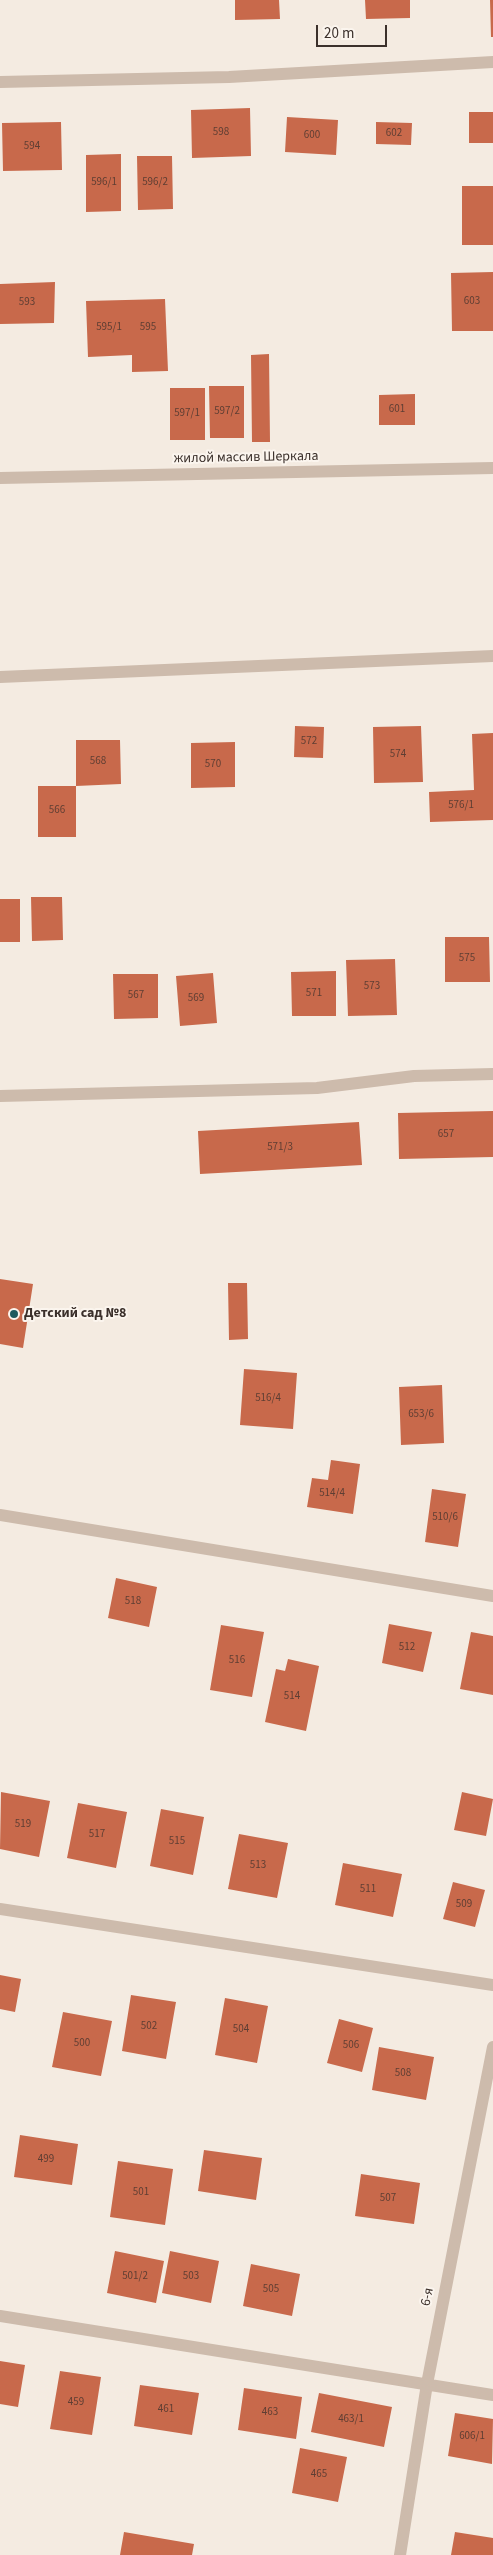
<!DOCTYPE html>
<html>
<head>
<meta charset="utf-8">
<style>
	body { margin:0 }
	#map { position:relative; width:493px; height:2555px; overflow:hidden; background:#f4ebe1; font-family:"Source Sans 3",sans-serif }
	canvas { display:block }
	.scale { position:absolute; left:316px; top:25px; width:71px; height:22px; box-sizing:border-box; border:2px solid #3b302b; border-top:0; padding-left:6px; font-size:15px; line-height:18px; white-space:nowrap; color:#3b302b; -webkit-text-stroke:4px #fbf5ee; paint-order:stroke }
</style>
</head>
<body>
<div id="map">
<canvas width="493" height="2555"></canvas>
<div class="scale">20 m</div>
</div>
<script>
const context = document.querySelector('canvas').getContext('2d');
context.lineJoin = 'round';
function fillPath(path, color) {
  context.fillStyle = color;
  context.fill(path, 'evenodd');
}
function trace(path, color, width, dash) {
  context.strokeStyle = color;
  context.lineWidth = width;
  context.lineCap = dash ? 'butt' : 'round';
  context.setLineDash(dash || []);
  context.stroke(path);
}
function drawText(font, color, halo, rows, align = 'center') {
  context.font = font + ' "Source Sans 3",sans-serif';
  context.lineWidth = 4;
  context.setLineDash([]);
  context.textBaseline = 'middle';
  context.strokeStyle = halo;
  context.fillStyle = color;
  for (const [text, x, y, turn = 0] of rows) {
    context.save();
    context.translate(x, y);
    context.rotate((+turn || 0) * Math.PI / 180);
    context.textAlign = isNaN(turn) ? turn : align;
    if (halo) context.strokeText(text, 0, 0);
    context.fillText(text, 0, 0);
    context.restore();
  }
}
fillPath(new Path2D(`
	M235,0h44l1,19 -45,1z
	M365,0h45v18l-44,1z
	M490,0h3v37h-2z
	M250,108l1,48 -59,2 -1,-48z
	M469,112h24v31h-24z
	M287,117l51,3 -2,35 -51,-3z
	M61,122l1,48 -59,1 -1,-48z
	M376,122l36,1 -1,22 -35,-1z
	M121,154v57l-35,1v-57z
	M137,156h35l1,53 -35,1z
	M462,186h31v59h-31z
	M493,272v59h-41l-1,-58z
	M55,282l-1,41 -54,1v-40z
	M165,299l3,72 -36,1v-17l-44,2 -2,-56z
	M269,354l1,88h-18l-1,-87z
	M209,386h35v52h-34z
	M170,388h35v52h-35z
	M415,394v31h-36v-30z
	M295,726l29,1 -1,31 -29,-1z
	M421,726l2,56 -49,1 -1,-56z
	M493,733v87l-63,2 -1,-30 45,-2 -2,-56z
	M76,740h44l1,44 -45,2z
	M235,742v45l-44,1v-45z
	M38,786h38v51h-38z
	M31,897h31l1,43 -31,1z
	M0,899h20v43h-20z
	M445,937h44l1,45h-45z
	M395,959l2,56 -49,1 -2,-56z
	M336,971v45h-44l-1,-44z
	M213,973l4,50 -37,3 -4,-50z
	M113,974h45v44l-44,1z
	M493,1111v46l-94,2 -1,-46z
	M359,1122l3,43 -162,9 -2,-43z
	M0,1279l33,5 -10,64 -23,-4z
	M228,1283h19l1,56 -19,1z
	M244,1369l53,4 -4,56 -53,-4z
	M442,1385l2,58 -43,2 -2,-58z
	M331,1460l29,4 -7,50 -46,-7 5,-29 16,2z
	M432,1489l34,5 -8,53 -33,-5z
	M116,1578l41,9 -8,40 -41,-9z
	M389,1624l43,8 -9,40 -41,-9z
	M221,1625l43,7 -12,65 -42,-7z
	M471,1632l22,4v59l-33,-6z
	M288,1659l31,7 -13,65 -41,-9 11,-53 9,2z
	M1,1792l49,9 -11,56 -39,-8z
	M462,1792l31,7 -7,37 -32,-6z
	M78,1803l49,9 -11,56 -49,-10z
	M161,1809l43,8 -11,58 -43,-9z
	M239,1834l49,9 -11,55 -49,-9z
	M343,1863l59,11 -9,43 -58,-12z
	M453,1882l32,8 -10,37 -32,-8z
	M0,1975l21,4 -6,33 -15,-3z
	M131,1995l45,7 -10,57 -44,-8z
	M225,1998l43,8 -11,57 -42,-8z
	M63,2012l49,9 -11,55 -49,-9z
	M339,2019l34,9 -11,44 -35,-9z
	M379,2047l55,10 -8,43 -54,-10z
	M20,2135l58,9 -6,41 -58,-8z
	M204,2150l58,8 -6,42 -58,-9z
	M118,2161l55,8 -8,56 -55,-8z
	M361,2174l59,9 -6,41 -59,-8z
	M115,2251l49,10 -8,42 -49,-10z
	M170,2251l49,10 -8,42 -49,-10z
	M251,2264l49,10 -8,42 -49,-10z
	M0,2361l25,4 -7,42 -18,-3z
	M60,2371l41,6 -9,58 -42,-6z
	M140,2385l59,8 -7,42 -58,-9z
	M244,2388l58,9 -6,42 -58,-9z
	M319,2393l73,14 -8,40 -73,-15z
	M455,2413l38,6 -1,45 -44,-8z
	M300,2448l47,9 -9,45 -46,-9z
	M124,2532l70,12 -2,11h-72z
	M455,2532l38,6v17h-42z`), '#c8694b');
trace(new Path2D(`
	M0,82l229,-5 264,-15
	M0,478l493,-10
	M0,677l493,-21
	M0,1096l317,-8 97,-12 79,-2
	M0,1515l493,81
	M0,1909l493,76
	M0,2316l493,79
	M400,2555l27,-171 66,-337`), '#cdbbac', 12);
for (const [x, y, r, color] of [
	[14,1314,5,"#1f5a5e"]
]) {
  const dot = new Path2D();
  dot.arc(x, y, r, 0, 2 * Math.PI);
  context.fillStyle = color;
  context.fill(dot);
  trace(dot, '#fbf5ee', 2);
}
drawText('11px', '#5e3e33', null, [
	["598",221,133],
	["602",394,134],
	["600",312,136],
	["594",32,147],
	["596/1",104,183],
	["596/2",155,183],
	["603",472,302],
	["593",27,303],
	["595/1",109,328],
	["595",148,328],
	["601",397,410],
	["597/2",227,412],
	["597/1",187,414],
	["572",309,742],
	["574",398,755],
	["568",98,762],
	["570",213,765],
	["576/1",461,806],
	["566",57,811],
	["575",467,959],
	["573",372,987],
	["571",314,994],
	["567",136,996],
	["569",196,999],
	["657",446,1135],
	["571/3",280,1148],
	["516/4",268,1399],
	["653/6",421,1415],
	["514/4",332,1494],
	["510/6",445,1518],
	["518",133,1602],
	["512",407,1648],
	["516",237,1661],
	["514",292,1697],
	["519",23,1825],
	["517",97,1835],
	["515",177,1842],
	["513",258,1866],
	["511",368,1890],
	["509",464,1905],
	["502",149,2027],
	["504",241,2030],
	["500",82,2044],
	["506",351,2046],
	["508",403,2074],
	["499",46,2160],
	["501",141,2193],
	["507",388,2199],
	["501/2",135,2277],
	["503",191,2277],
	["505",271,2290],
	["459",76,2403],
	["461",166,2410],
	["463",270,2413],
	["463/1",351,2420],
	["606/1",472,2437],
	["465",319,2475]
]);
drawText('14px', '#3b302b', '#fbf5ee', [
	["жилой массив Шеркала",246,458,-1],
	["6-я",428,2297,-79]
]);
drawText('bold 14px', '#3b302b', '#fbf5ee', [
	["Детский сад №8",24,1314]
], 'left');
</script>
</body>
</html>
